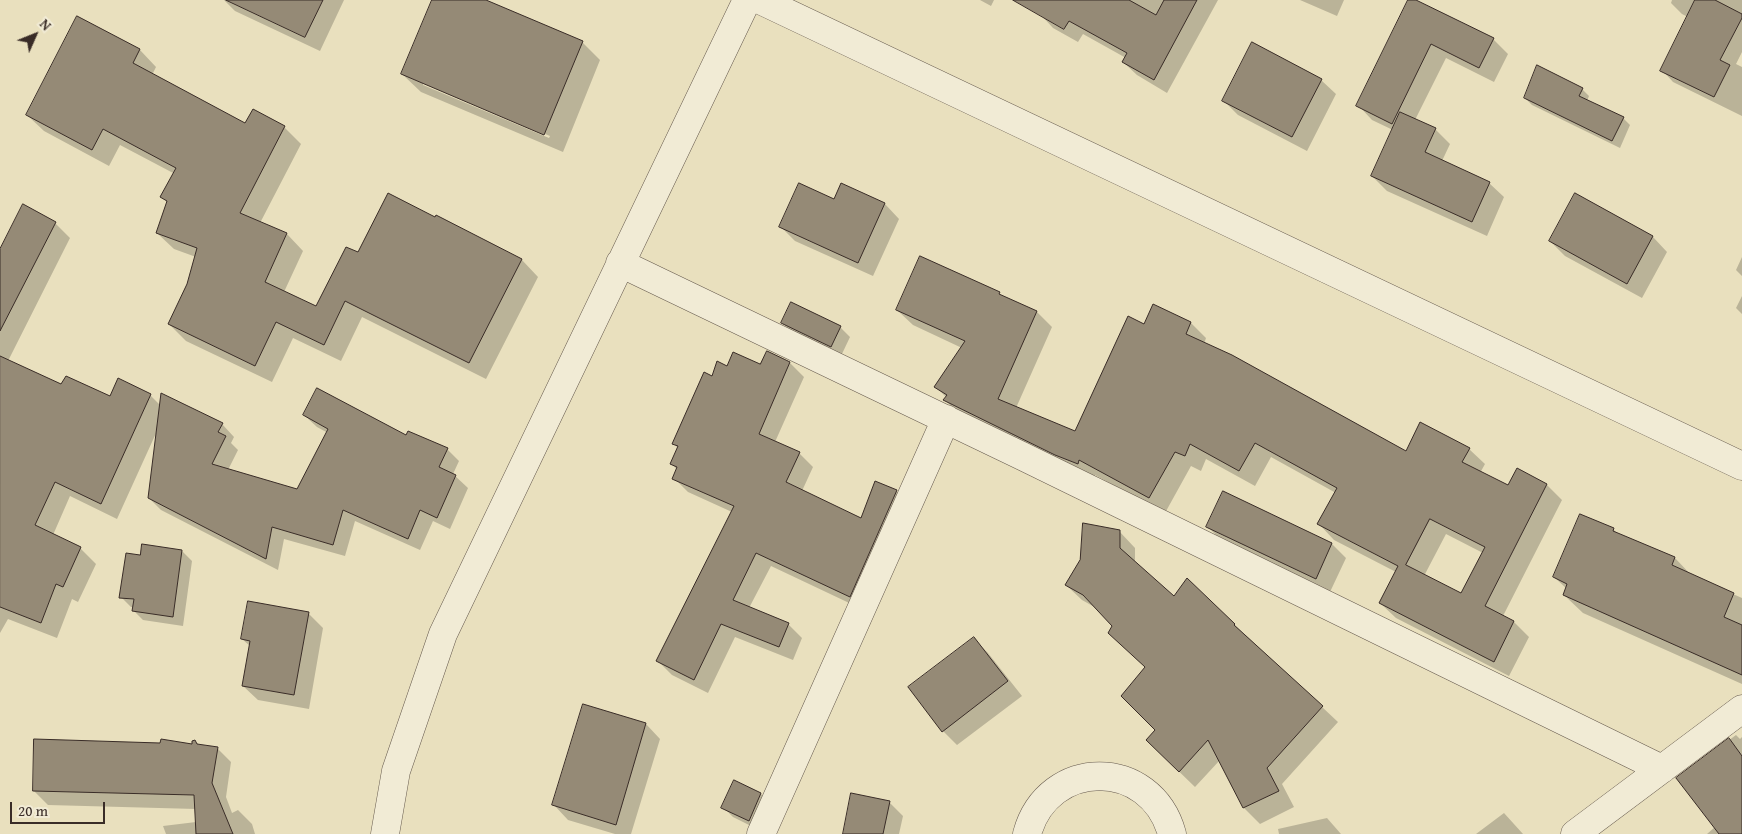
<!DOCTYPE html>
<html>
<head>
<meta charset="utf-8">
<style>
	body { margin:0 }
	#map { position:relative; width:1742px; height:834px; overflow:hidden; background:#e9e0be; font-family:"Gentium Book Plus",serif }
	canvas { display:block }
	.north { position:absolute; left:10px; top:10px; width:50px; height:50px; -webkit-text-stroke:4px #f1ebd5; paint-order:stroke; rotate:46deg; font-size:14px; font-weight:700; line-height:20px; text-align:center; color:#392c27 }
	.north::after { content:''; display:block; margin:auto; width:18px; height:22px; background:#392c27; clip-path:polygon(50% 0,100% 100%,50% 72%,0 100%) }
	.scale { position:absolute; left:10px; top:802px; width:95px; height:22px; box-sizing:border-box; border:2px solid #392c27; border-top:0; padding-left:6px; font-size:15px; line-height:18px; white-space:nowrap; color:#392c27; -webkit-text-stroke:4px #f1ebd5; paint-order:stroke }
</style>
</head>
<body>
<div id="map">
<canvas width="1742" height="834"></canvas>
<div class="north">N</div>
<div class="scale">20 m</div>
</div>
<script>
const context = document.querySelector('canvas').getContext('2d');
context.lineJoin = 'round';
function fillPath(path, color) {
  context.fillStyle = color;
  context.fill(path, 'evenodd');
}
function trace(path, color, width, dash) {
  context.strokeStyle = color;
  context.lineWidth = width;
  context.lineCap = dash ? 'butt' : 'round';
  context.setLineDash(dash || []);
  context.stroke(path);
}
fillPath(new Path2D(`
	M224,0h120l-24,51 -85,-40z
	M433,0h50l99,42 18,18 -37,92 -142,-60 -19,-18zM423,82l127,54 -1,2 -126,-53z
	M980,0h14l-3,6z
	M1048,0h170l-51,93 -30,-18 -14,-13 3,-4 -43,-24 -5,8 -25,-14 -13,-14z
	M1300,0h44l-7,16z
	M1410,0h4l79,39 15,15 -14,28 -48,-24 -31,62 20,9 15,15 -8,17 47,22 15,14 -17,39 -100,-45 -15,-15 21,-46 -21,-10 -14,-15z
	M1672,0h70v52l-6,12 6,3v49l-69,-34 -11,-12 26,-53 -6,-3 -11,-11z
	M78,17l62,33 16,17 -4,8 94,50 38,2 17,17 -41,79 27,11 16,17 -19,41 32,16 42,-54 78,-36 1,-2 85,44 16,17 -52,102 -124,-62 -21,44 -48,-23 -21,44 -86,-41 -17,-17 19,-39 8,-28 -22,-8 -17,-16 11,-30 -6,-6 13,-23 -55,-29 -11,21 -65,-35 -17,-16z
	M1321,80l15,14 -29,57 -69,-36 -15,-15z
	M1582,89l7,7 -2,5 36,17 7,7 -10,23 -88,-43 -7,-7z
	M842,185l43,19 14,15 -26,57 -78,-35 -14,-14 54,-27z
	M1575,195l78,42 14,15 -25,46 -77,-42 -15,-15z
	M55,223l15,15 -62,123 54,25 48,12 9,-18 32,16 10,10 61,18 12,13 -3,6 7,7 -10,20 70,20 30,-57 -11,-6 -13,-12 103,22 40,12 12,12 -6,13 15,14 -18,41 -17,-8 -13,29 -65,-29 -10,35 -61,-17 -6,31 -117,-60 -12,-12 8,-67 -40,88 -47,-23 -17,39 27,13 16,16 -18,38 -6,-3 -15,39 -49,-19 -8,14v-381z
	M1742,257v19l-6,-6z
	M999,293l5,5 33,14 15,15 -36,81 59,25 70,-108 9,-19 37,17 15,15 -2,6 202,109 63,-4 16,15 -5,9 28,14 39,-2 15,15 -59,116 11,6 15,15 -20,39 -113,-58 -16,-15 16,-31 -62,-32 -15,-16 17,-31 -65,-36 -16,29 -49,-27 -5,12 -10,-5 -26,47 -70,-38 -2,4 -133,-64 -15,-15 2,-2 -11,-11 26,-39 -49,-23 -16,-15zM1446,534l37,19 -22,42 -37,-19z
	M1742,296v18l-6,-6z
	M782,323l58,4 10,10 -9,19 -49,-24z
	M767,352l23,11 14,14 -29,65 24,11 14,14 -11,24 59,28 35,-28 14,14 -46,105 -93,-44 -22,42 39,16 14,14 -9,22 -58,-23 -27,56 -36,-18 -14,-14 74,-149 -44,-20 -14,-14 4,-8 -7,-6 7,-16 -4,-4 38,-67 15,-10 34,-1z
	M1224,492l108,52 14,14 -16,34 -108,-51 -15,-15z
	M1613,529l5,5 57,24 17,18 50,22v86l-159,-71 -19,-18 3,-6 -13,-12z
	M1119,531l16,17v16l40,34 12,-18 151,142 -56,62 12,23 -34,17 -16,-16 -24,-48 -25,27 -32,-31 -6,-26 -11,-62 -37,-35 5,-7 -16,-17 -16,-9 -16,-15z
	M143,545l39,6 10,10 -9,65 -40,-6 -10,-10 1,-3h-3l-10,-10 20,-41z
	M308,613l15,15 -14,81 -51,-9 -15,-14 7,-40 -8,-7z
	M974,639l14,14 34,43 -65,49 -14,-14z
	M584,705l62,19 14,15 -29,95h-16l-47,-14 -14,-15z
	M1736,735l4,4 2,-2v97h-35l8,-7 -37,-49z
	M195,741l5,5 17,2 14,14 -5,35 6,16 6,-3 14,14 3,10h-89l-3,-8 33,-4v-13l-148,-4 -14,-14 159,-46z
	M761,794l10,10 -12,26 -26,-13 -10,-10z
	M889,802l14,14 -4,18h-55z
	M1504,813l19,21h-47z
	M1327,818l14,16h-62l-1,-5z`), '#0003');
const building = new Path2D(`
	M226,0h97l-18,37z
	M432,0h54l97,41 -39,94 -143,-61z
	M1013,0h116l27,15 8,-15h33l-43,80 -32,-18 5,-9 -58,-32 -5,8z
	M1408,0h8l78,38 -15,30 -48,-24 -39,80 -36,-18z
	M1695,0h20l27,14v4l-22,42 10,5 -16,32 -54,-26z
	M77,16l63,33 -7,14 112,60 8,-14 32,17 -45,87 47,20 -22,49 51,24 30,-59 12,5 30,-59 47,24 1,-2 86,44 -53,104 -124,-62 -21,44 -48,-23 -21,44 -87,-42 19,-40 10,-36 -41,-15 11,-32 -7,-4 16,-29 -73,-39 -11,21 -66,-35z
	M1252,42l70,37 -30,58 -70,-36z
	M1537,65l46,23 -4,8 45,21 -12,24 -88,-43z
	M1400,112l36,16 -11,24 65,30 -18,40 -101,-46z
	M799,183l35,16 7,-16 44,20 -27,60 -79,-36z
	M1575,193l78,43 -26,48 -78,-43z
	M23,204l33,18 -56,109v-82z
	M920,256l80,36 -1,2 38,17 -39,88 77,32 53,-115 16,8 9,-20 38,18 -5,12 46,21 174,96 14,-29 50,26 -8,14 46,23 9,-17 30,16 -62,122 29,15 -20,41 -115,-59 19,-37 -81,-42 20,-36 -82,-45 -16,28 -49,-27 -5,12 -10,-4 -26,46 -70,-38 -1,4 -23,-9 -112,-55 4,-5 -13,-8 31,-46 -69,-31zM1430,519l55,28 -24,46 -55,-28z
	M791,302l50,24 -10,21 -50,-24z
	M767,351l23,11 -31,72 41,18 -14,30 75,36 14,-37 22,9 -47,107 -94,-44 -23,47 56,23 -10,24 -58,-23 -27,56 -38,-19 78,-155 -62,-27 5,-12 -7,-3 8,-18 -6,-2 32,-72 8,4 5,-15 10,5 6,-14 27,12z
	M0,356l61,28 5,-8 44,20 8,-18 33,16 -50,110 -46,-22 -20,43 46,22 -18,40 -7,-3 -15,39 -41,-16z
	M317,388l89,47 2,-4 40,17 -9,19 17,8 -19,43 -17,-8 -12,29 -65,-29 -10,35 -61,-18 -6,32 -118,-61 13,-105 62,30 -5,9 8,4 -14,28 85,25 31,-60 -25,-14z
	M1223,491l109,52 -16,36 -110,-52z
	M1580,514l34,14 -1,3 62,26 -3,8 62,28 -10,24 18,8v50l-179,-80 4,-11 -14,-7z
	M1083,523l37,7v18l54,48 13,-18 48,46 -1,1 89,81 -56,62 12,23 -36,17 -35,-68 -29,32 -33,-32 9,-10 -34,-34 24,-29 -37,-34 4,-7 -29,-31 -18,-10 15,-25z
	M142,544l40,6 -9,67 -41,-6 2,-12 -15,-1 7,-45 14,2z
	M248,601l61,11 -15,83 -52,-9 8,-45 -9,-2z
	M974,637l34,44 -66,51 -34,-45z
	M583,704l63,19 -30,102 -64,-20z
	M1729,738l13,18v78h-23l-43,-56z
	M34,739l126,4 1,-4 31,5v-3l3,-1 2,4 21,3 -6,36 21,51h-37l-2,-39 -161,-4z
	M734,780l27,13 -12,28 -28,-13z
	M851,793l39,8 -7,33h-40z`);
fillPath(building, '#958a76');
trace(building, '#392c27', 1);
const street = new Path2D(`
	M760,0l982,466
	M620,263l402,193 640,313
	M385,834l11,-63 47,-137 304,-634
	M761,834l185,-415
	M1027,834c21,-77 124,-77 145,0
	M1575,834l167,-125`);
trace(street, '#65594d', 29);
trace(street, '#f1ebd5', 28);
</script>
</body>
</html>
